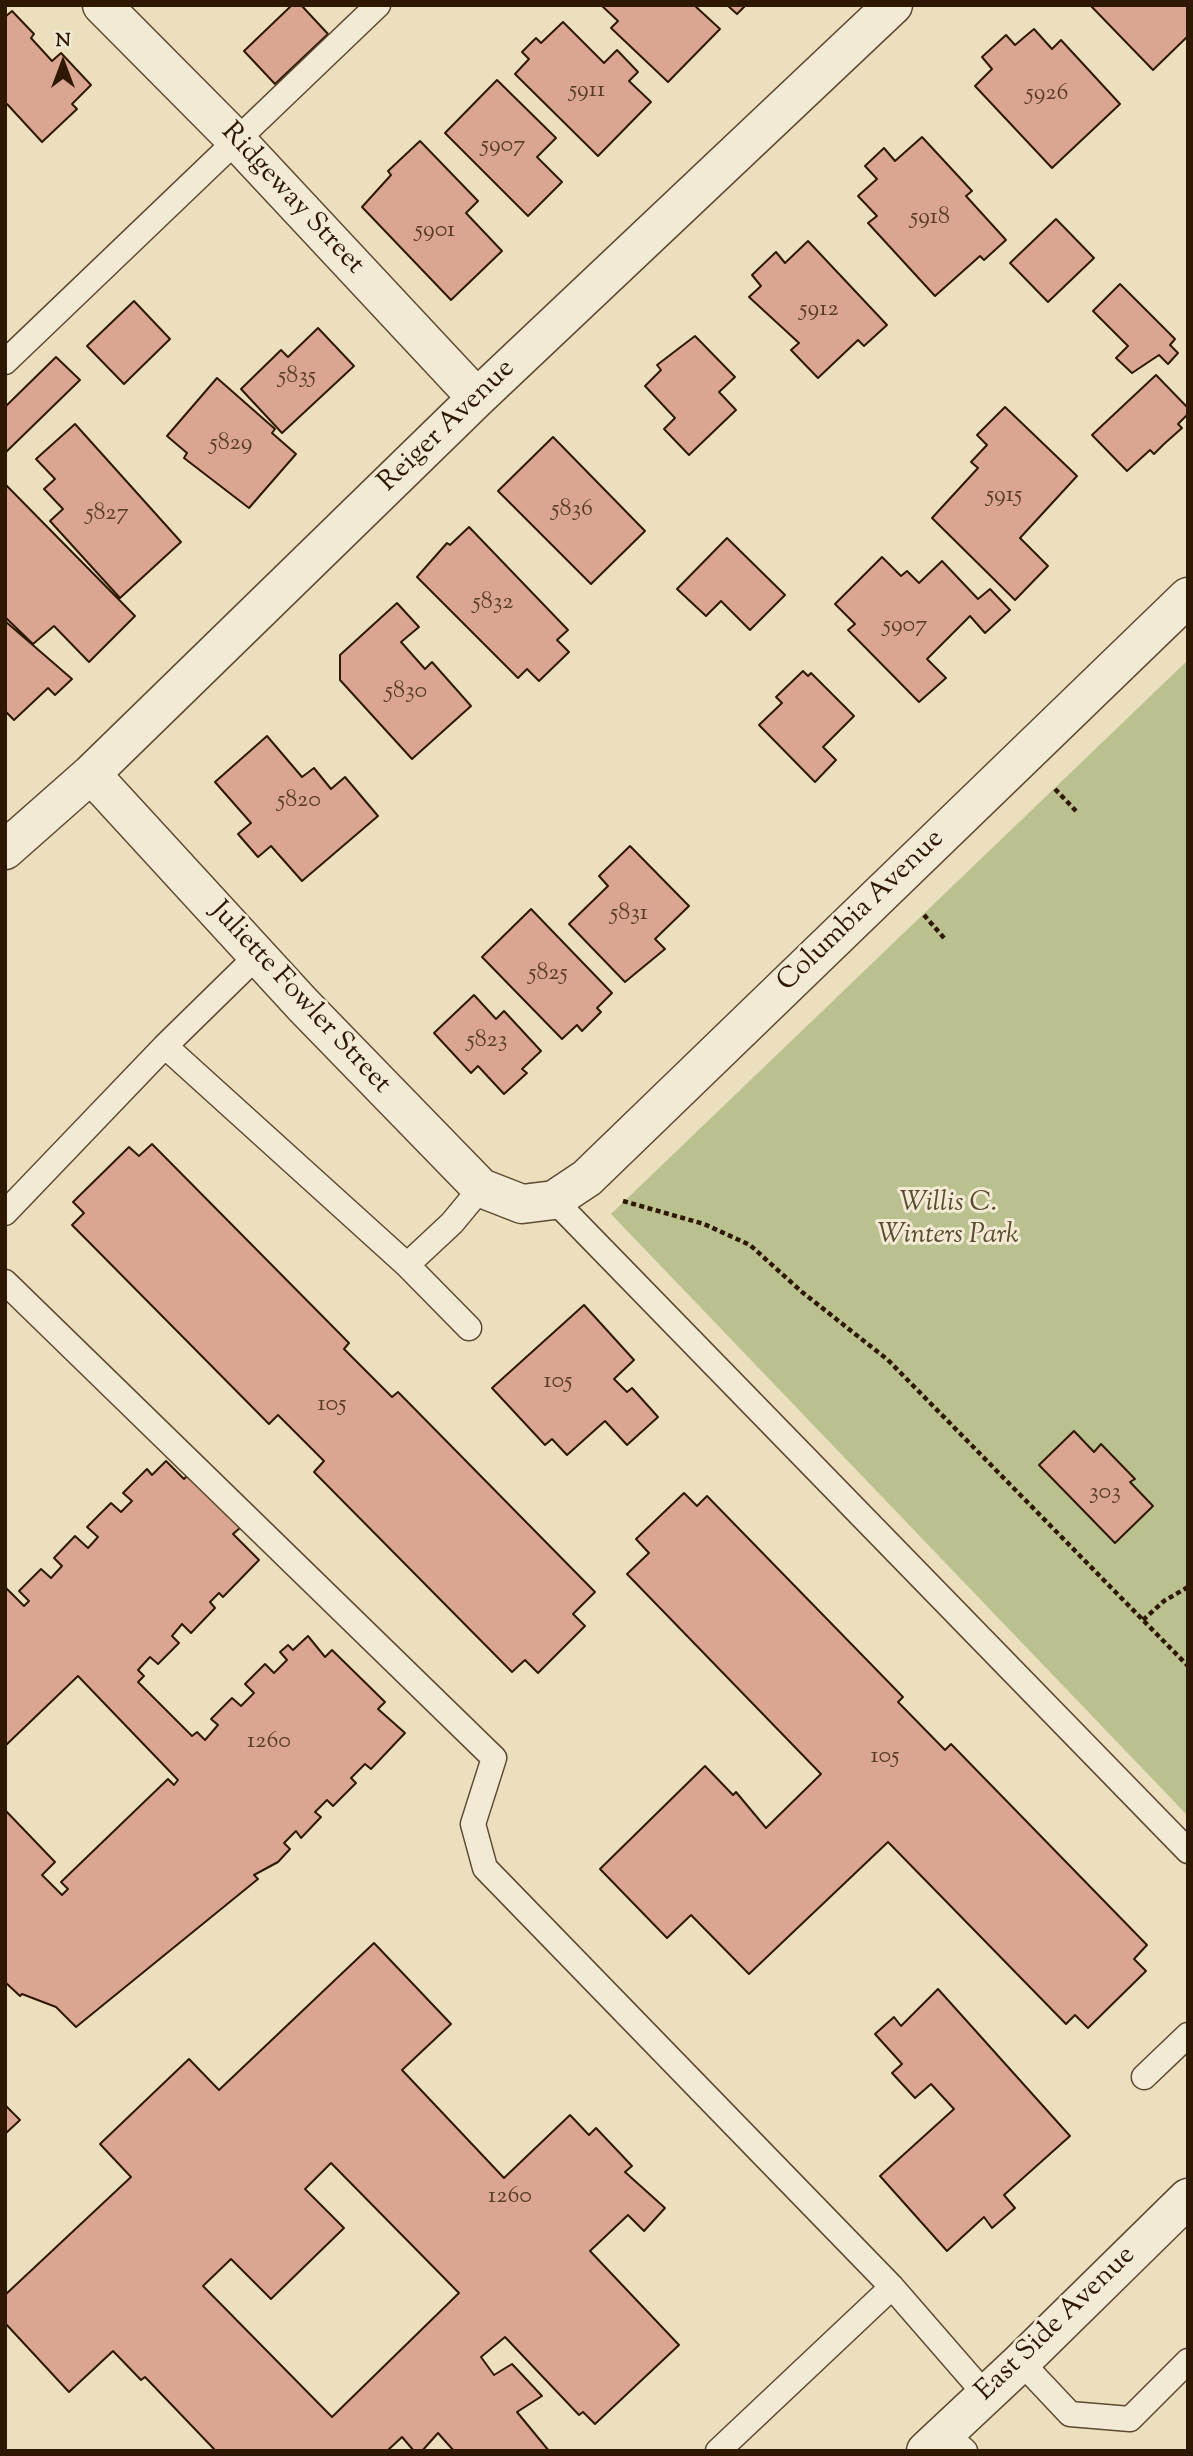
<!DOCTYPE html>
<html>
<head>
<meta charset="utf-8">
<style>
	body { margin:0 }
	#map { position:relative; width:1193px; height:2456px; overflow:hidden; background:#ebdfbe; font-family:"Sorts Mill Goudy",serif }
	canvas { display:block }
	.frame { position:absolute; inset:0; border:7px solid #2f1802; pointer-events:none }
	.north { position:absolute; left:28px; top:28px; width:70px; height:70px; -webkit-text-stroke:5px #f2ead5; paint-order:stroke; rotate:0deg; font-size:19px; font-weight:700; line-height:28px; text-align:center; color:#2f1802 }
	.north::after { content:''; display:block; margin:auto; width:24px; height:32px; background:#2f1802; clip-path:polygon(50% 0,100% 100%,50% 72%,0 100%) }
</style>
</head>
<body>
<div id="map">
<canvas width="1193" height="2456"></canvas>
<div class="frame"></div>
<div class="north">N</div>
</div>
<script>
const context = document.querySelector('canvas').getContext('2d');
context.lineJoin = 'round';
function fillPath(path, color) {
  context.fillStyle = color;
  context.fill(path, 'evenodd');
}
function trace(path, color, width, dash) {
  context.strokeStyle = color;
  context.lineWidth = width;
  context.lineCap = dash ? 'butt' : 'round';
  context.setLineDash(dash || []);
  context.stroke(path);
}
function drawText(font, color, halo, rows, align = 'center') {
  context.font = font + ' "Sorts Mill Goudy",serif';
  context.lineWidth = 6;
  context.setLineDash([]);
  context.textBaseline = 'middle';
  context.strokeStyle = halo;
  context.fillStyle = color;
  for (const [text, x, y, turn = 0] of rows) {
    context.save();
    context.translate(x, y);
    context.rotate((+turn || 0) * Math.PI / 180);
    context.textAlign = isNaN(turn) ? turn : align;
    if (halo) context.strokeText(text, 0, 0);
    context.fillText(text, 0, 0);
    context.restore();
  }
}
fillPath(new Path2D(`
	M1188,660v1156l-577,-602z`), '#bac18f');
const building = new Path2D(`
	M292,5h9l27,29 -53,50 -31,-33z
	M601,5h93l26,24 -52,53 -57,-54 7,-7z
	M727,5h19l-9,9z
	M1090,5h98v31l-35,34z
	M12,11l22,23 -3,4 21,23 9,-8 30,32 -19,19 5,5 -35,33 -35,-38 -2,2v-89z
	M563,22l41,41 13,-13 21,22 -9,9 22,21 -53,54 -83,-82 14,-15 -7,-7 14,-14 5,5z
	M1034,29l18,20 9,-9 59,64 -68,64 -77,-82 17,-17 -10,-12 24,-22 9,10z
	M497,80l59,58 -19,19 25,25 -34,34 -83,-83z
	M922,137l50,54 -6,5 40,44 -22,20 -4,-4 -45,40 -67,-73 9,-7 -19,-20 19,-17 -12,-13 19,-18 11,13z
	M420,141l58,60 -12,12 36,38 -51,49 -89,-93 29,-32 -3,-4z
	M1056,219l38,39 -46,44 -38,-39z
	M808,241l79,84 -23,21 -6,-6 -40,38 -27,-28 8,-7 -50,-46 12,-11 -9,-11 24,-23 9,11z
	M1120,284l55,55 -5,6 8,8 -10,11 -9,-9 -27,18 -16,-15 12,-12 -35,-35z
	M134,301l36,38 -46,45 -37,-38z
	M318,328l36,38 -72,67 -41,-44 40,-39 7,7z
	M695,336l40,41 -16,15 17,18 -47,45 -25,-26 11,-11 -30,-32 16,-16 -4,-5z
	M56,357l24,23 -75,73v-46z
	M1156,375l32,33v6l-10,10 4,4 -18,16 -10,10 -4,-4 -23,21 -35,-36z
	M217,378l58,51 -3,4 24,21 -47,54 -65,-50 3,-5 -20,-17z
	M1005,407l72,69 -57,62 28,28 -33,34 -83,-82 46,-50 -7,-6 16,-17 -10,-10z
	M75,424l106,118 -61,56 -70,-77 13,-12 -19,-20 11,-10 -19,-20z
	M553,437l92,94 -54,53 -93,-93z
	M5,484l130,132 -46,46 -35,-36 -21,18 -28,-27z
	M469,527l99,103 -11,10 12,12 -30,29 -12,-12 -9,9 -101,-101 30,-34 3,2z
	M727,538l58,57 -35,35 -29,-29 -15,15 -29,-27z
	M882,557l19,19 6,-5 12,12 23,-22 36,38 12,-10 20,21 -25,23 -15,-17 -43,43 19,19 -27,24 -71,-72 7,-6 -20,-20z
	M397,603l22,24 -18,15 24,27 7,-7 39,44 -59,53 -72,-79v-25z
	M5,621l67,58 -17,16 -7,-7 -34,32 -9,-9z
	M803,671l5,5 3,-3 43,43 -31,31 13,13 -21,22 -56,-57 23,-22 -6,-6z
	M267,736l35,41 12,-9 17,21 14,-12 33,39 -76,65 -31,-35 -13,11 -20,-23 13,-11 -36,-41z
	M630,846l59,60 -34,33 10,10 -40,33 -56,-58 39,-38 -9,-10z
	M531,909l81,84 -15,15 4,4 -19,19 -5,-6 -15,14 -80,-82z
	M474,995l22,24 8,-8 37,40 -19,18 5,4 -23,21 -26,-28 -7,7 -37,-40z
	M152,1144l197,199 -5,6 48,48 6,-5 197,200 -22,22 12,12 -47,47 -13,-13 -13,12 -198,-200 10,-11 -46,-46 -9,9 -197,-199 12,-12 -11,-11 56,-55 10,9z
	M584,1305l50,55 -20,19 13,13 5,-4 26,29 -31,28 -22,-24 -38,34 -15,-16 -7,6 -53,-57z
	M1074,1431l20,21 7,-8 34,35 -5,3 23,24 -38,37 -76,-78z
	M166,1461l18,18 4,-4 53,52 -8,7 26,26 -36,37 -4,-4 -9,9 5,6 -24,25 -9,-9 -10,12 7,7 -21,21 -8,-7 -12,13 6,6 -6,6 54,54 5,-4 8,8 13,-15 -7,-6 21,-21 9,8 13,-13 -9,-9 20,-20 9,9 13,-13 -7,-8 8,-7 5,5 15,-14 17,21 7,-7 53,52 -7,7 27,24 -34,36 -6,-5 -14,14 5,5 -23,23 -6,-6 -12,12 6,5 -20,21 -5,-7 -12,12 6,6 -12,13 -24,13 4,4 -182,148 -20,-20 -34,-13 -2,2 -15,-14v-172l50,52 -13,13 20,20 6,-6 -7,-7 107,-103 6,6 4,-5 -100,-104 -73,70v-159l19,19 5,-5 -10,-10 22,-22 10,9 11,-12 -8,-8 21,-22 13,12 10,-11 -11,-10 24,-24 10,9 11,-11 -9,-8 24,-24 5,6z
	M684,1493l13,13 10,-10 196,201 -5,5 47,48 6,-6 196,201 -13,14 12,12 -58,57 -13,-13 -9,9 -178,-182 -139,132 -58,-59 -24,23 -67,-69 105,-103 28,29 3,-3 30,36 55,-54 -194,-200 22,-21 -13,-14z
	M374,1943l77,81 -49,46 102,108 66,-63 19,20 7,-7 36,38 -7,6 40,36 -21,23 -16,-16 -38,36 89,94 -84,79 -12,-12 -4,3 -74,-78 -24,20 13,18 18,-11 30,32 -25,16 32,39h-95l-16,-18 -16,18h-8l-12,-14 -15,14h-174l1,-2 -69,-72 -4,3 -28,-29 -44,41 -64,-69v-28l126,-118 -31,-33 89,-85 30,31zM331,2163l128,130 -127,124 -129,-131 28,-27 40,40 73,-71 -39,-39z
	M938,1989l132,147 -66,59 11,13 -23,20 -8,-11 -37,34 -67,-75 74,-67 -23,-25 -16,14 -23,-25 10,-9 -27,-30 19,-17 7,9z
	M5,2105l15,15 -15,14z`);
fillPath(building, '#daa692');
trace(building, '#2f1802', 2);
const lane = new Path2D(`
	M5,362l373,-357
	M257,956l-92,90 242,219 45,-42 29,-35
	M554,1200l634,651
	M5,1213l160,-167
	M407,1265l62,63
	M5,1282l489,476 -21,66 12,44 407,419 93,107
	M1144,2077l44,-42
	M1021,2362l49,52 60,5 58,-58
	M945,2433l20,18
	M718,2451l174,-164`);
const street = new Path2D(`
	M102,5l135,136 240,257
	M91,774l212,231 178,183 41,16 32,-4 33,-22 601,-581
	M5,850l86,-76 386,-376 416,-393
	M926,2451l95,-89 167,-164`);
trace(lane, '#5e4a31', 27);
trace(street, '#5e4a31', 41);
trace(new Path2D(`
	M1055,789l21,22
	M924,915l20,23
	M623,1201l81,23 46,21 52,47 86,68 300,306
	M1143,1620l21,-19 24,-14`), '#2f1802', 4.5, [5, 3.5]);
trace(lane, '#f2ead5', 24);
trace(street, '#f2ead5', 38);
drawText('24px', '#5a3c26', null, [
	["5911",587,92],
	["5926",1047,95],
	["5907",503,147],
	["5918",930,219],
	["5901",435,232],
	["5912",819,311],
	["5835",297,378],
	["5829",231,445],
	["5915",1004,497],
	["5836",572,511],
	["5827",107,515],
	["5832",493,604],
	["5907",905,627],
	["5830",406,693],
	["5820",299,802],
	["5831",629,915],
	["5825",548,975],
	["5823",487,1042],
	["105",558,1383],
	["105",332,1406],
	["303",1105,1494],
	["1260",269,1743],
	["105",885,1758],
	["1260",510,2198]
]);
drawText('28px', '#2f1802', '#f2ead5', [
	["Ridgeway Street",291,200,47],
	["Reiger Avenue",448,427,-44],
	["Columbia Avenue",862,912,-44],
	["Juliette Fowler Street",299,999,47],
	["East Side Avenue",1057,2325,-44]
]);
drawText('italic 28px', '#594b2c', '#f2ead5', [
	["Willis C.",948,1205],
	["Winters Park",948,1237]
]);
</script>
</body>
</html>
